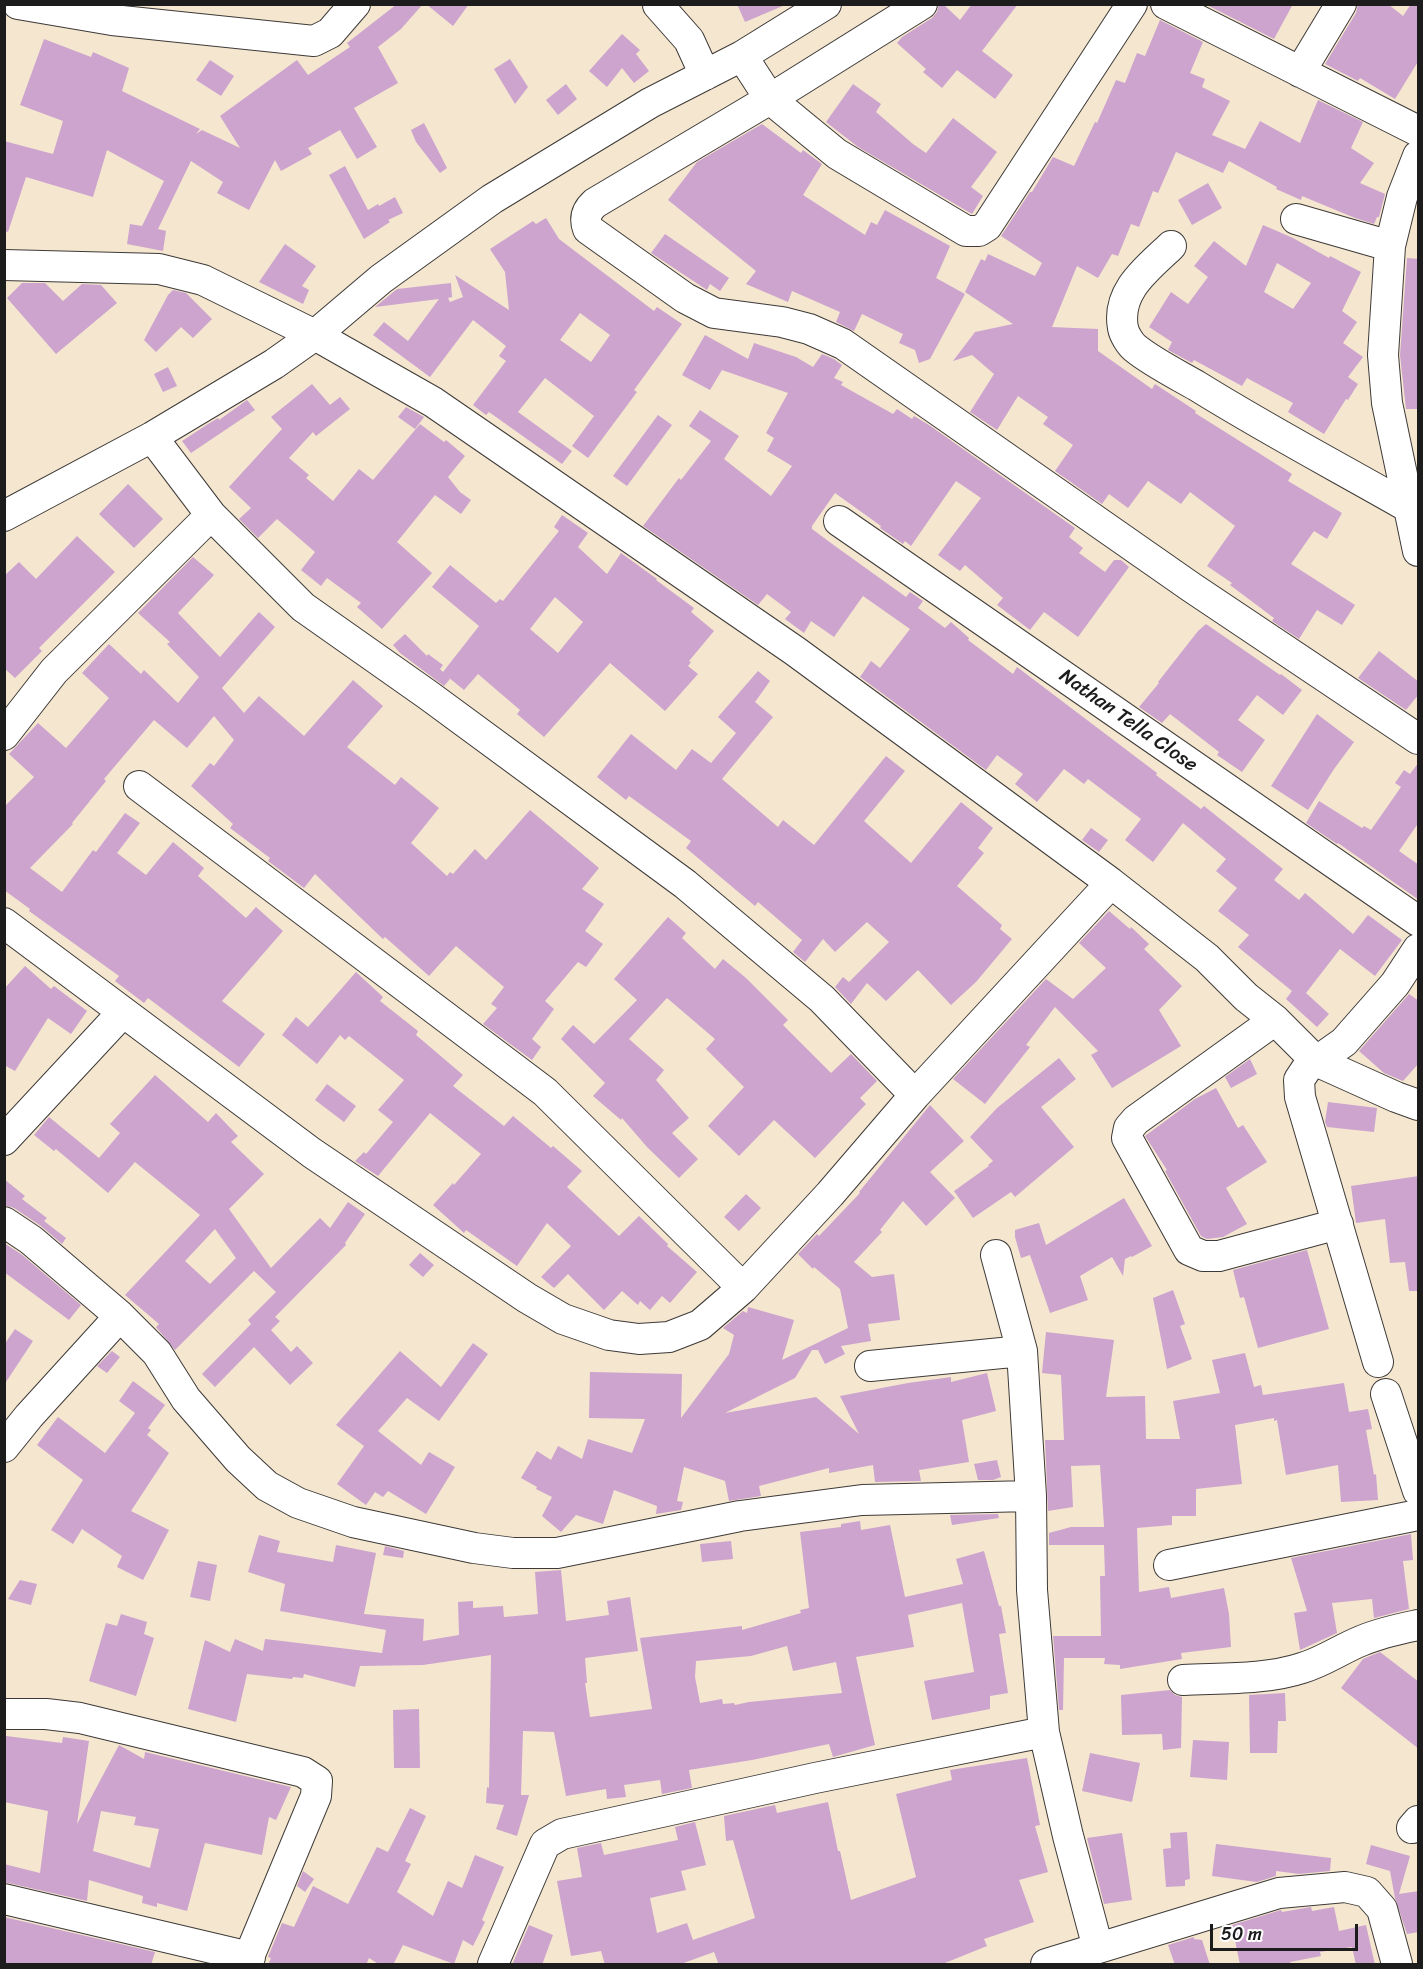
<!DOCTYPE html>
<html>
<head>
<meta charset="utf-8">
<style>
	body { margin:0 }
	#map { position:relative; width:1423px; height:1969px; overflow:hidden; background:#f5e6d0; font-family:Sriracha,sans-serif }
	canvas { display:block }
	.frame { position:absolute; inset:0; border:6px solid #1c1c1c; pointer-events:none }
	.scale { position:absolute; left:1210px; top:1924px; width:148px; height:27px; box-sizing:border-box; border:3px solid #1c1c1c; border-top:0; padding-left:8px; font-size:18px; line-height:21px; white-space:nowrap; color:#1c1c1c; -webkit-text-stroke:4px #fff; paint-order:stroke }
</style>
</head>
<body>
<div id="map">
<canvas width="1423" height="1969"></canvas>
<div class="frame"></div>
<div class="scale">50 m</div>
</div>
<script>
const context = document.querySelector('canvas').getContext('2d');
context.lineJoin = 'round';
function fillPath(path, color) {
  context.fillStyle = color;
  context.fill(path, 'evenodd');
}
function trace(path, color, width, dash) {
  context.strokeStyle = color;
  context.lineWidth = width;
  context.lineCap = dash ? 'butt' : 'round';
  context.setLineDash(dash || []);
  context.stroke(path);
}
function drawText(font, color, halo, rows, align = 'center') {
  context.font = font + ' Sriracha,sans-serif';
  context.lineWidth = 4.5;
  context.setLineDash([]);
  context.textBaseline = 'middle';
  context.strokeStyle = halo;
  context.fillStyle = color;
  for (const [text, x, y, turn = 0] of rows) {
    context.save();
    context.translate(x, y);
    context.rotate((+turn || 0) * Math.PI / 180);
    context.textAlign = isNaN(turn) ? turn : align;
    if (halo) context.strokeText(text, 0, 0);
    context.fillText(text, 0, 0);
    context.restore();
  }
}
fillPath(new Path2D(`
	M397,4h26l-22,25 -23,18 20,36 -44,25 23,39 -20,12 -17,-29 -32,18 4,6 -31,17 -6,-11 -26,50 -32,-17 6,-11 -32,-21 -33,68 8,2 -3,20 -36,-7 3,-20 12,2 22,-45 -57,-31 -14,47 -67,-20 -18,55 -4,-1v-90l49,13 10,-33 -43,-16 24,-66 47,18 2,-5 36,16 -7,23 78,38 -4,5 6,-4 38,18 -20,-32 77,-56 11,15 42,-28 -3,-4z
	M426,4h43l-16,22z
	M737,4h48v1l-40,17z
	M939,4h4l17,16 12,-16h46l-36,47 31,24 -18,24 -38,-29 -15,18 -19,-16 3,-3 -29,-26 5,-6 30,-19 5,-6z
	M1205,4h88l-19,35z
	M1358,4h30l15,12 8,-12h8v56l-24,39 -35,-21 -2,3 -33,-17 31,-51z
	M1160,20l43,22 -13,31 15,6 -3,8 28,14 -18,34 33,14 15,-28 40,22 18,-43 45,22 -12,26 23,15 -14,20 25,11 -6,23h-2l-3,7 -19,-6 -53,-22 -1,4 -25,-11 1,-2 -48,-26 -6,12 -47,-21 -18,41 -5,-2 -14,36 -8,-3 -13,32 -6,-2 -14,24 -21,-12 -25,61 46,2v22l54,38 3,-5 41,27 -1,2 97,61 -4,7 54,32 -15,26 -13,-8 -23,33 64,41 -13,20 -25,-15 -18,29 -27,-18 2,-3 -44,-33 2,-2 -25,-17 28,-40 -45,-34 -9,12 -33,-23 -20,27 -19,-14 -7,10 -47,-33 18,-26 -30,-21 5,-7 -30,-21 -21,34 -27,-18 24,-38 -22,-19 -19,6 22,-29 38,-8 -48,-32 16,-33 4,2 3,-7 47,22 7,-13 -41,-27 29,-44h2l21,-35 21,9 21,-44 2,1 19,-43 9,3 12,-30 8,3z
	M622,34l18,16 -4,4 13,17 -15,12 -12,-15 -15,19 -18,-16z
	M510,59l18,28 -13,17 -21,-35z
	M210,60l24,16 -13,20 -25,-16z
	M566,84l11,15 -19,16 -12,-15z
	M853,84l28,20 -5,8 37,32 13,9 27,-35 44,34 -26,35 12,9 -11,18 -114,-67 -32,-25z
	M424,123l23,45 -7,5 -24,-31 -5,-12z
	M762,124l39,29 2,-3 19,14 -19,31 62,40 6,-13 6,3 8,-15 65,36 -14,32 29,16 -35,65 -11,4 -4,-13 -16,-7 4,-9 -41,-20 -8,17 -18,-9 4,-10 -48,-21 -4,11 -42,-18 10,-13 -88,-71 29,-38z
	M345,166l23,44 10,-6 1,2 16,-9 8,16 -15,7 2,2 -26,17 -35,-64z
	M1208,183l14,25 -30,17 -14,-25z
	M546,218l13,21 95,72 3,-4 25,17 -48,66 3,2 -49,66 -16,-12 22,-30 -49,-38 -27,34 54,39 -10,13 -73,-52 -3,3 -13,-10 33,-44 -7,-5 7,-10 -33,-26 -43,57 -57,-42 11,-13 24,19 31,-42 -64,8 22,-18 54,-6 1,14 -4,1 2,4 13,-5 -8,-22 54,35 -4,-38 -15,-23 43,-28 3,3zM580,313l30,22 -19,27 -31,-22z
	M1263,225l30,13 36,20 1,-2 31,16 -19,39 15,11 -14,21 20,14 -15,20 10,7 -10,16 -2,-1 -22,35 -36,-22 5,-9 -46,-25 -5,8 -48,-26 -2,3 -24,-13 4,-8 -23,-15 22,-35 17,12 20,-27 -14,-11 20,-25 32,25zM1277,263l34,20 -18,26 -29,-17z
	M665,234l64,44 -9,13 -10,-7 -3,6 -56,-37z
	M285,244l31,22 -14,20 7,4 -6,14 -44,-22z
	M1407,258l12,1v150h-13l-6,-54z
	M22,283h23l18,18 19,-17 19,1 16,18 -61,51 -49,-56z
	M173,290l13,3 26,26 -19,19 -12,-11 -25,25 -12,-12 24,-45z
	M705,335l43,24 6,-16 42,14 17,10 9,-13 12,5 8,6 -8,13 9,4 -2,3 52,29 4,-5 15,10 2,-3 15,9 146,103 -6,9 14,11 -4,5 26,19 9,-12h7l8,7 -51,70 -34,-25 -14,18 -33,-25 6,-7 -38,-33 -5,6 -22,-16 43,-57 -25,-17 -45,65 -6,-5 -2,3 -23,-16 1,-2 -46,-33 -23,33v3l23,17 71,51 4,-5 13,9 -5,7 27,20 6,-6 18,16 -1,2 45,34 4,-7 140,106 -1,2 45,34 3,-3 79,63 -9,11 25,20 6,-7 48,41 15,-19 34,25 -27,36 -35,-27 -34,44 23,21 -12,13 -31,-28 6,-8 -54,-44 11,-12 -31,-24 19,-23 -21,-17 10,-12 -43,-36 -30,39 -28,-22 16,-21 -53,-40 -4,5 -20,-15 -27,33 -22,-18 8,-10 -26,-19 -11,15 -126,-93 11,-16 9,7 30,-39 -47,-33 -29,41 -23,-16 -7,12 -19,-14 6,-7 -24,-18 -9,11 -115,-79 36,-48 2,2 30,-39 -22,-15 11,-16 39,26 -15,23 47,37 21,-30 -25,-15 7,-13 -8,-5 22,-40 -66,-23 -12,20 -28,-15z
	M168,367l9,19 -14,6 -9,-18z
	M312,384l18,21 10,-8 10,12 -34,27 -3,-4 -24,26 20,17 -3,3 27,23 26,-32 14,11 47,-56 24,18 2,-2 19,16 -17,21 12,15 11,8 -10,14 -26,-19 -38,47 35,31 -50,56 -25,-22 4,-4 -34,-25 -6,8 -20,-16 14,-18 -38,-33 -19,19 -19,-19 12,-11 -22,-21 53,-58 -11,-12z
	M247,400l8,10 -64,43 -9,-12 26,-17 10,-6 1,2z
	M406,407l18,10 -9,12 -17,-12z
	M658,415l14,10 -45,61 -14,-10z
	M128,484l35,35 -29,29 -35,-34z
	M562,515l26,18 -10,14 29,27 14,-21 36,26 -1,1 38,28 -3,4 23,19 -25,30 2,1 -3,4 10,8 -33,37 -55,-48 -66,74 -27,-23 3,-4 -42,-36 -14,16 -16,-13 2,2 -6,7 -44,-33 -7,-8 12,-11 22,22 1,-2 15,11 -3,4 3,3 36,-46 -47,-39 18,-22 46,38 4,-4 3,2 56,-70 -5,-4zM555,597l28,25 -25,31 -28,-24z
	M77,536l38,36 -76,76 3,3 -27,27 -11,-10v-92l15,-14 17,17z
	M193,557l21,18 -36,38 42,44 39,-45 16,15 -53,61 22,25 15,-17 45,40 49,-56 30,26 -36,41 48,38 6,-8 38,31 -28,35 36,33 3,-4 3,2 22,-25 11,11 44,-50 69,58 -17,21 22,15 -19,27 18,13 -17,23 -8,-5 -33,39 9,8 -22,30 9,8 -9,13 -49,-36 14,-16 -6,-4 13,-17 -48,-41 -27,30 -44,-39 -2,2 -68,-65 -11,14 -36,-27 2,-3 -40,-30 3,-4 -42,-38 19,-23 4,3 20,-26 -20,-24 -27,32 -33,-28 -50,59 2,2 -34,42 1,1 -43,44 32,24 31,-42 3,2 29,-39 15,10 -23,30 29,22 27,-33 31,26 -6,8 48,42 10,-11 27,24 -61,70 43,33 -26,33 -91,-69 -4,5 -29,-22 4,-5 -90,-65 1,-2 -26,-19v-83l30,-30 -25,-23 29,-31 28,25 43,-50 -27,-25 27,-29 32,30 3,-4 34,33 21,-26 -32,-33 3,-2 -32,-29z
	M1206,624l74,51 1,-1 21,16 -19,25 -26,-20 -19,25 27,20 -23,32 -25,-17 2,-3 -49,-38 -8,9 -23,-16 20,-24 -1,-1 40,-51z
	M1379,651l40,31v12l-13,16 -48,-32z
	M758,671l12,10 -15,21 18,15 -51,62 56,48 5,-7 31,25 72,-89 19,15 -41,50 47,42 50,-61 32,26 -15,20 6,5 -27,33 45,39 -2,4 12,10 -36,43 -25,23 -33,-35 -32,31 -19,-18 -16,21 -16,-17 8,-10 6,5 40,-40 -22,-20 -32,30 -12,-13 -18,23 -12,-10 9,-12 -44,-38 -3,4 -69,-58 5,-7 -62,-45 -3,4 -29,-23 34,-43 45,36 16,-21 19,14 25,-30 -18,-16z
	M1317,714l37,28 -20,27 -26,41 -37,-24z
	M1419,762v60l-20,29 20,14v35l-81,-57 -1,1 -31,-21 13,-22 43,27 2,-2 7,4 30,-43 -6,-4 9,-13 6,4z
	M1091,828l17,12 -9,12 -17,-12z
	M1109,911l21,18 1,-2 18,17 -5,5 38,37 -23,24 22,36 -69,42 -21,-33 7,-4 -43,-44 -29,38 4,2 -45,57 -32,-25 93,-100 27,20 33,-31 -27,-25z
	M668,917l18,16 -4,5 33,31 8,-10 23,19 42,42 -5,5 48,48 20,-19 26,27 -17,17 6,6 -51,54 -41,-38 -35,36 -31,-30 36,-39 -38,-38 9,-10 -48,-41 -38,41 35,31 -8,10 33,38 -17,15 26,26 -19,19 -32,-31 -25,-29 -1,2 -28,-24 12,-13 -44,-44 12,-14 21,19 43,-44 -23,-21z
	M25,966l26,23 3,-3 33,25 -16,23 -23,-16 -33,53 -11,-6v-76z
	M356,972l27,25 -3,4 38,30 -2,4 47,40 -10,11 51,40 9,-10 38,32 2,-2 29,25 -15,16 52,49 20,-20 29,28 -1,2 30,26 -27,31 -8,-7 -12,14 -10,-9 -2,4 -16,-14 -18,19 -36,-36 -14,14 -13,-11 30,-31 -24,-23 -30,43 -51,-36 -2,3 -31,-28 20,-22 1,2 27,-31 -51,-41 -52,63 -23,-15 9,-9 2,2 27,-32 -15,-12 26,-30 -55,-44 -4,4 -5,-5 -23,29 -35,-29 14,-18 12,10z
	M1409,994l10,7v62l-16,18 -19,-8 -25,-22z
	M1059,1058l17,21 -35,28 33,40 -59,50 -4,-5 -38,26 -19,-27 35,-25 -1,-1 5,-4 -23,-24 27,-29z
	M1250,1059l7,15 -26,14 -6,-11z
	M155,1075l53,47 8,-9 22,23 -7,6 33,32 -35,35 42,59 49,-50 10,10 18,-26 17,12 -20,29 1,2 -71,72 5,4 -9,9 20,22 6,-6 16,17 -23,22 -36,-38 -39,40 -13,-13 49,-50 -3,-4 28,-28 -22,-21 -79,79 -19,-23 3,-3 -34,-29 75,-80 -65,-53 -27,31 -52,-44 -2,2 -20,-16 15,-18 50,41 21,-25 -10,-9zM215,1229l21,29 -26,26 -25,-23z
	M327,1084l29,22 -12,16 -29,-22z
	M1216,1088l22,40 5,-3 24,37 -41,26 21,36 -24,13 -16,2 -6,-3 -36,-65 2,-1 -22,-34 50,-37z
	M1328,1102l49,6 -3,24 -47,-5 -2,-5z
	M930,1105l34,36 -34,31 25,26 -29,28 -23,-25 -23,29 2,2 -28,30 18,15 22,-3 6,46 -32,4 3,17 -30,5 4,8 -20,10 -7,-14h-6l-17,28 -70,35 91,-16 43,37 -19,-38 68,-13 43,-6v5l36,-9 9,38 -34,9 7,42 -50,8 2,11 -46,1 -2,-17 -44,8v-5l-70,18 2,10 -32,5 -4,-20 -41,-14 -7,34 6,1 -2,8 -25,4 1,-8 -43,-16 -11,34 -27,-9 -15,17 -19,-16 10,-19 -16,-8 1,-2 -16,-9 16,-27 14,9 7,-14 24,13 6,-20 44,14 13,-34 -56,-1 1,-46 92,2 -1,44 48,-64 5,-19 -11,-7 20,-17 4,2 1,-6 46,13 -12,40 66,-32 -8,-39 -26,-22 -1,2 -15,-15 19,-20 2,2 41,-43 -1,-1z
	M1419,1176v115h-10l-4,-29 -15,1 -5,-44 -29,4 -5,-37z
	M4,1179l21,17 -3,3 25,19 -3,3 22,17 -4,6 -21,-18 -27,-18 -10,-3z
	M746,1194l15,14 -22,23 -15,-14z
	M1124,1198l28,48 -20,11 -1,-1 -6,3 -2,17 -11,-19 -32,19 8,24 -38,13 -20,-58 -9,3 -6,-21v-7l24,-7 7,22z
	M4,1243l17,11 60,51 -12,15 -65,-48z
	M1307,1250l22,79 -71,19 -14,-51 -4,1 -7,-28z
	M420,1253l14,12 -11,12 -14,-12z
	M1173,1290l12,34 -5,2 12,33 -25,10 -14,-71z
	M15,1329l18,12 -29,44v-40z
	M1046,1332l68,8 -8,57 39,-1 1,43h34l-7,-38 47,-8 -8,-33 33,-7 9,34 7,-2 2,10 81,-12 5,29 19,-3 4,20 -6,1 8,45 2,-1 2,26 -37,2 -3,-37 -52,10 -9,-55 -3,1v-3l-39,7 7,59 -46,5v27h-24v9l-35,3 2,64 30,-5 2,11 53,-10 5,26 2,33 -50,6 1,6 -62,10v-4l-16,-1 1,-6h-41l-1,52h-4l-6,-74h48l-1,-60h5l-1,-31h-55v-12l22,-6h33v-1l-4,-61 -29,1 2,41 -25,4 -3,-71h19l-3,-65 -19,-2z
	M473,1343l15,11 -49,67 -32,-23 -29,33 43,34 8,-13 26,15 -29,47 -38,-23 -5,6 -8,-5 -9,13 -29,-21 27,-38 -28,-21 64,-74 41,36z
	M112,1351l8,6 -13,16 -10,-7z
	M133,1381l32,24 -17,23 3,2 -4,5 22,18 -38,58 38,19 -26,50 -26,-13 5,-11 -40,-27 -9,15 -22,-14 32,-50 -46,-35 21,-28 47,36 30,-40 -16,-12z
	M997,1460l4,17 -8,3h-15l-4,-16z
	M998,1514l1,4 -47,7 -2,-10z
	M860,1521l1,9 29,-5 15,72 58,-13 -7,-25 28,-8 15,55h2l5,27 -7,1 9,59 -18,3v13l-58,11 -8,-39 50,-9 -12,-69 -54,12 6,32 -58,10 19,88 -42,12 -4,-13 -77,16 -63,10 3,18 -30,6 -2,-14 -36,5 2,12 -19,2 -1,-10 -40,7 -12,-64 -31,-1 -2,64h8l-12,41 -21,-7 8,-24 -18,-2 1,-16 2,1 2,-133 -68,10 -63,1 -5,21 -51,-13 -1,4 -10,-1 -1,2 -45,-5 -11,48 -48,-13 17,-69 25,12 5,-13 28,12 2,-12 117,14 4,-23 -106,-19 5,-27 -37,-12 11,-37 21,6 -3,11 56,10 3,-17 40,8 -12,61 60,5 -1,22 36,-6 -1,-33 15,-1v7l30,-2 1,11 34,-3 -3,-42 26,-2 5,51 43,-6 -2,-14 23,-4 8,54 -53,7 2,25h-2l5,34 62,-8 -12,-71 102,-12v4l59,-17 -1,-3 9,-2 -9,-76 41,-5v-3zM787,1646l6,25 43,-9 6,31 -93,9 -14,3 -1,-2 -11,1 -1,-5 -22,4 -5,-26 1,-16 55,-5z
	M1411,1534l2,26 -10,1 6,48 -35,9 -2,-19 -40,4 5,30 -37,17 -6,-37 13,-2 -16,-53z
	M731,1541l2,18 -31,3 -2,-18z
	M385,1546l19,5 -1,7 -20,-3z
	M198,1561l19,4 -7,36 -20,-4z
	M20,1580l17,4 -6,21 -23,-6z
	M121,1614l26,8 -3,12 10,4 -18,58 -47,-15 17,-58 11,3z
	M1380,1652l39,30v67l-78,-61 22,-29z
	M1170,1690l5,5 7,2 -1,51 -18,2 -1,-16 -40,1 -1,-40z
	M1285,1693l1,28h-8l-1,32h-27l-1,-58z
	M419,1709l1,59h-26l-1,-58z
	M6,1736l56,7 1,-6 26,4 -12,83 42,-79 25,14 1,-7 146,35 -15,33 -7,-3 -7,38 -57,-12 -18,68 -30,-8v4l-15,-4 1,-7 -54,-16 -2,21 -83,-19v-18l36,9 8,-62 -44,-9zM101,1811l35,6 -2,8 25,4 -9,39 -57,-17z
	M1193,1740l36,2 -2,38 -37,-3z
	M1090,1753l50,10 -8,39 -50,-11z
	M1027,1758l13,67 -5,1 13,46 -29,8 15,42 -50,17 3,7 -47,19h-221l-5,-13 -36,13h-73l-4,-14 -30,5 -14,-75 25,-4 -5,-29 24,-5 3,12 74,-15 -3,-13 20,-5 11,43 -25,6 5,19 -36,8 7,35 30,-10 6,17 62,-22 -22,-78 -7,1 -2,-25 51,-11 2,8 51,-11 10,49h2l11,49 65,-23 -20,-83 56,-14 -2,-10z
	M410,1808l16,8 -21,45 6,3 -14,28 36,24 15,-35 14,7 13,-33 29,12 -22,53 3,2 -12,24 -10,-6 -9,24 -51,-19 -10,20h-13l-11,-7 -3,7h-98l3,-7 -3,-1 14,-34 12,4 19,-41 35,18 29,-57 11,5z
	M1187,1832l3,47 -5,1v6l-19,1 -3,-38 8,-1 -1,-15z
	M1122,1833l10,67 -28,4 -17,-66z
	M1216,1844l115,14 -1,13 -31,3 -23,-3v5l-19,6 -45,-6z
	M1371,1845l39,11 -11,38 20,-3v41l-12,2 -12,-36 -5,-27 -24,-7z
	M303,1871l11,8 -9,13 -8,-6z
	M1311,1907l1,4 22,-4 5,24 27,-6 9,40h-19l-4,-18 -32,5 1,4 -31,6 1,3h-51l-8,-40 49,-15 1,2z
	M4,1917l151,35 -4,13h-147z
	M529,1925l24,10 -11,30h-30z
	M1194,1937v2l8,1 8,25h-35l-7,-20z`), '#cca4ce');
const minor = new Path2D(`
	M18,4l94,16 202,21 16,-8 25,-29
	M922,4l-152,95 -175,104c-9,8 -11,15 -7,26l97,69 29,15 68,9 27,7 34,15 348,243 227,152
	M1166,4l252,127
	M658,5l31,35 16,35
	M742,56l28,43 67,55 129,77h13l8,-5 145,-222
	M1300,72l41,-68
	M1418,156l-16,41 -12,49 -7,109 4,48 31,148
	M1296,219l94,27
	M1171,246c-23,22 -55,45 -48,82 1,6 7,16 12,20 17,14 43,27 62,38 69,43 141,81 211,121
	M4,265l155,4 44,11 112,55 118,67 362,249 316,232 96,75 39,39 29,23 41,41 80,36 22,8
	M152,437l59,78 92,92 125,88 257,189 137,115 93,96
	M4,516l148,-79 122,-73 41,-29 66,-56 111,-80 158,-96 92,-47 84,-52
	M839,521l579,400
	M4,735l50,-64 157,-156
	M139,786l406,306 198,196
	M4,923l308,230 215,145 36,21 46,16 30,4 30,-2 31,-12 43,-37 87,-94 85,-99 196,-212
	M1275,1020l-139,100 -7,8 -2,10 62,112 14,6h16l119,-32
	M4,1140l119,-128
	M4,1222l27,18 89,76 37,37 29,46 52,60 29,27 31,17 55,19 121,26 39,5h44l183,-37 122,-16 169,-4
	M996,1255l26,96 9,145 1,94 12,142 24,104 30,112
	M1378,1362l-78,-265 -1,-17 8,-12 37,-26 51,-58 23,-35
	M870,1366l152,-15
	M1386,1394l32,97
	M4,1447l25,-31 91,-100
	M1169,1565l249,-50
	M1183,1680c37,-2 83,0 119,-12 21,-6 39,-19 59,-27 18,-8 38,-12 57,-16
	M4,1714h42l34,4 223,54 14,9 -1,15 -70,168
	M1412,1828l6,-7
	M4,1899l246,58
	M493,1964l52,-120 17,-10 253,-56 229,-46
	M1046,1964l233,-71 66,-6 22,5 15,17 15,55`);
trace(minor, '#3d3a37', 32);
trace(minor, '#fff', 30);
drawText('20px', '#1c1c1c', '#fff', [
	["Nathan Tella Close",1128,721,35]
]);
</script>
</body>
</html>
